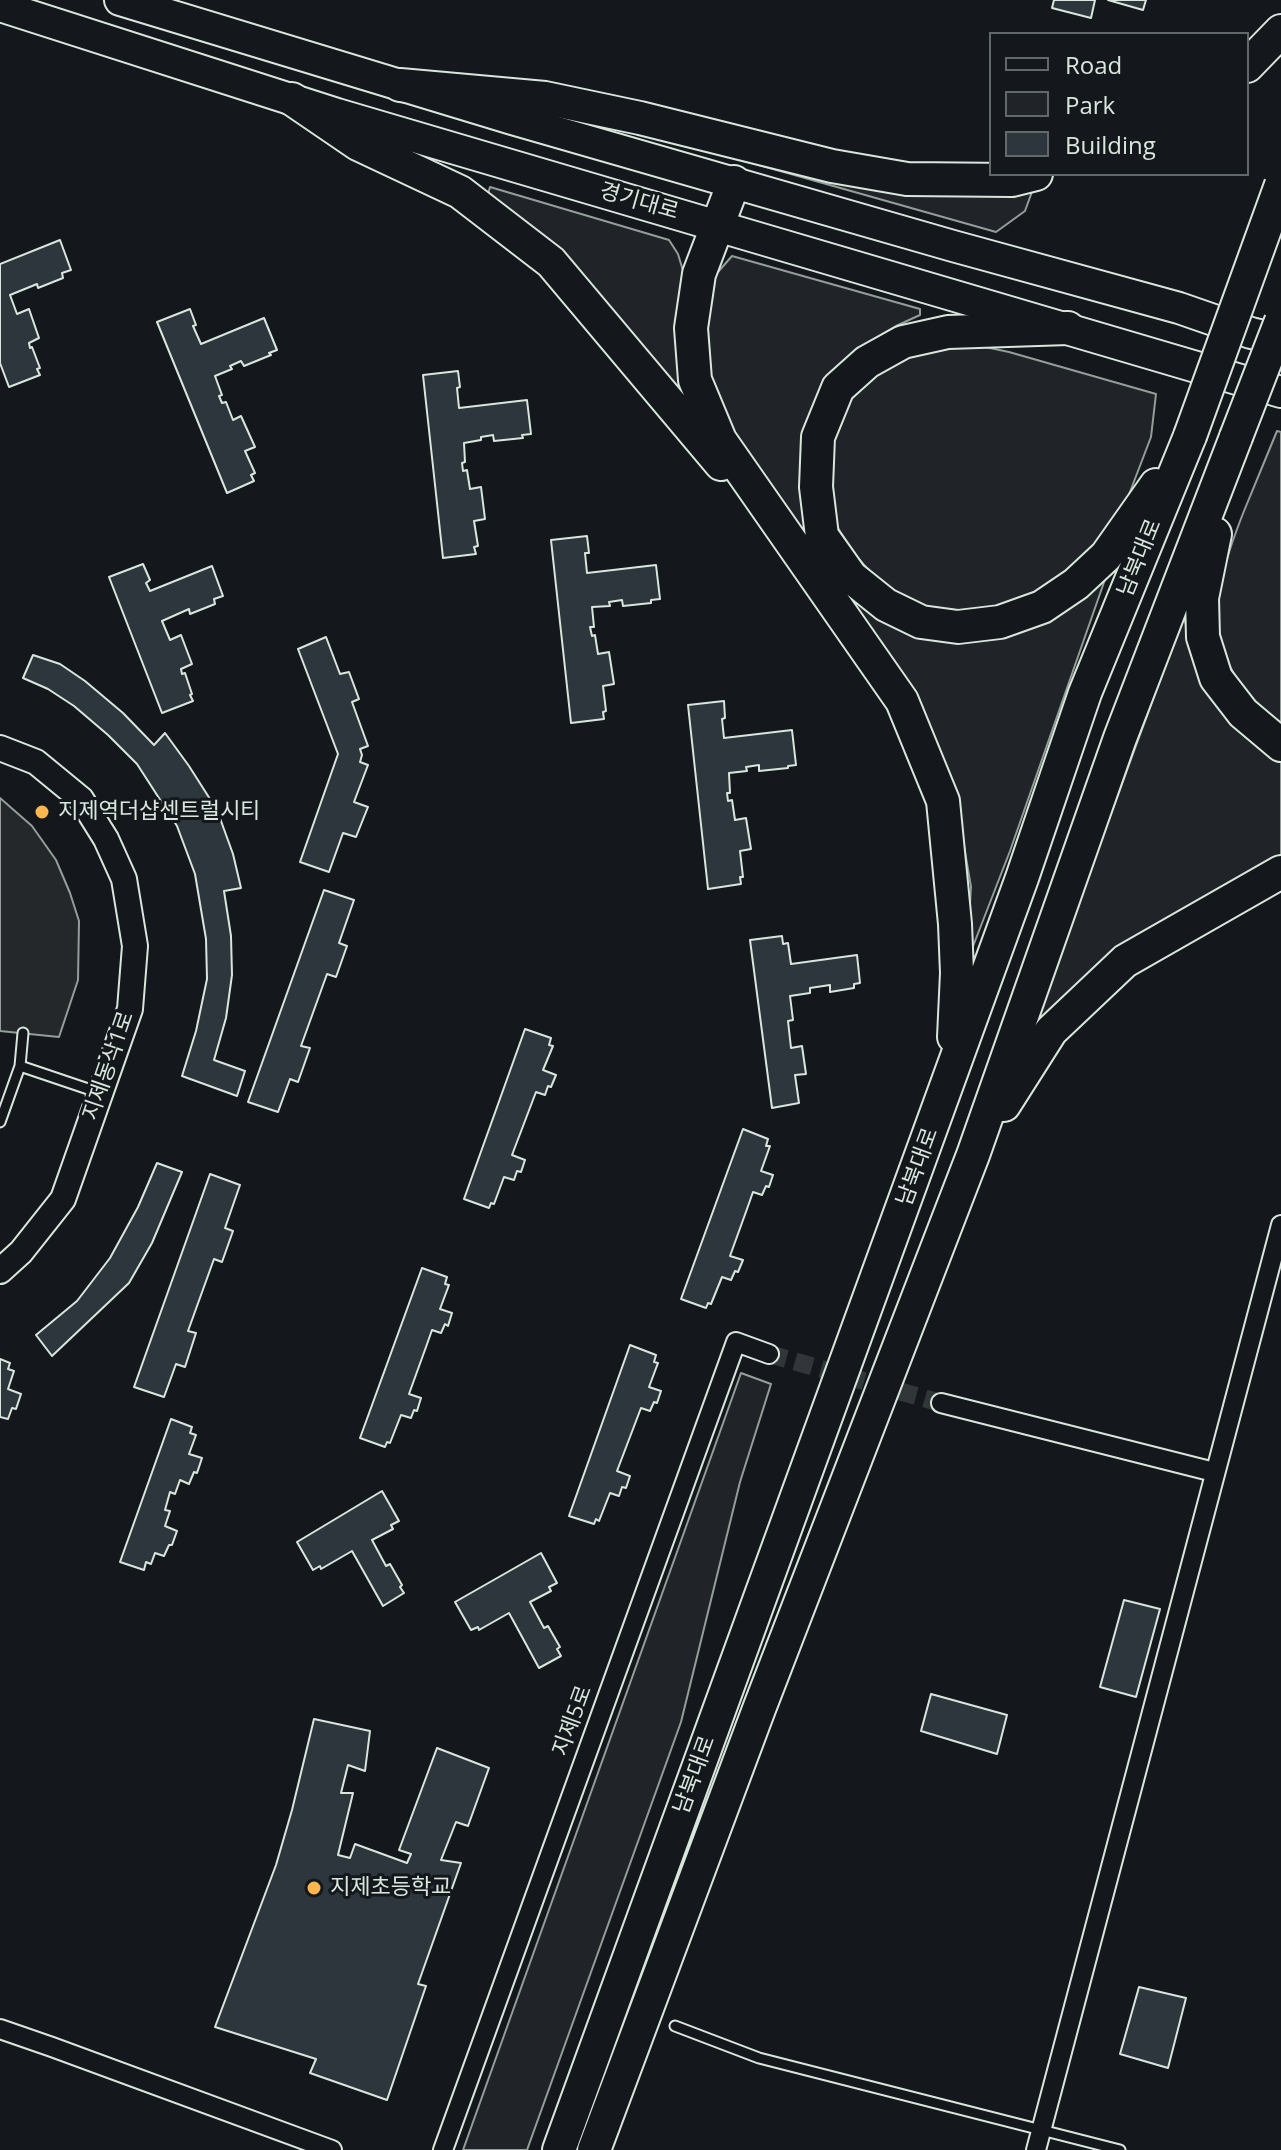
<!DOCTYPE html>
<html>
<head>
<meta charset="utf-8">
<style>
	body { margin:0 }
	#map { position:relative; width:1281px; height:2150px; overflow:hidden; background:#14181c; font-family:"Open Sans",sans-serif }
	canvas { display:block }
	.legend { position:absolute; left:989px; top:32px; width:260px; height:144px; box-sizing:border-box; background:#14181c; border:2px solid #626a69; margin:0; padding:10px 14px; list-style:none; font-size:24px; color:#d8e6dc }
	.legend li { display:flex; align-items:center; gap:16px; height:40px }
	.legend b { width:40px; border:2px solid #626a69 }
</style>
</head>
<body>
<div id="map">
<canvas width="1281" height="2150"></canvas>
<ul class="legend">
<li><b style="height:10px;background:#14181c"></b>Road</li>
<li><b style="height:22px;background:#202428"></b>Park</li>
<li><b style="height:22px;background:#2c363c"></b>Building</li>
</ul>
</div>
<script>
const context = document.querySelector('canvas').getContext('2d');
context.lineJoin = 'round';
function fillPath(path, color) {
  context.fillStyle = color;
  context.fill(path, 'evenodd');
}
function trace(path, color, width, dash) {
  context.strokeStyle = color;
  context.lineWidth = width;
  context.lineCap = dash ? 'butt' : 'round';
  context.setLineDash(dash || []);
  context.stroke(path);
}
function drawText(font, color, halo, rows, align = 'center') {
  context.font = font + ' "Open Sans","Noto Sans KR",sans-serif';
  context.lineWidth = 6;
  context.setLineDash([]);
  context.textBaseline = 'middle';
  context.strokeStyle = halo;
  context.fillStyle = color;
  for (const [text, x, y, turn = 0] of rows) {
    context.save();
    context.translate(x, y);
    context.rotate((+turn || 0) * Math.PI / 180);
    context.textAlign = isNaN(turn) ? turn : align;
    if (halo) context.strokeText(text, 0, 0);
    context.fillText(text, 0, 0);
    context.restore();
  }
}
const green = new Path2D(`
	M713,152l320,37 -8,22 -29,21z
	M490,187l179,53 9,14 6,20 5,128 -201,-208z
	M732,256l188,53v6l-24,11 -35,21 -52,86 36,150 116,51 148,-66 -99,283 -40,103 -3,-2 4,-65 -14,-82 -205,-329 -50,-104 9,-92z
	M952,340l57,12 147,42 -5,43 -26,68 -19,29 -64,61 -73,19 -44,-5 -27,-14 -21,-16 -22,-24 -19,-30 -9,-44 2,-44 19,-46 27,-21z
	M1277,431l4,1v292c-83,-64 -72,-125 -37,-213 11,-27 22,-53 33,-80z
	M1184,615c7,40 18,77 47,107 14,14 34,25 50,37v98l-140,76 -38,28 -74,76z
	M741,1373l30,11 -31,98 -59,240 -154,428h-64z`);
fillPath(green, '#202428');
trace(green, '#939e99', 2);
const parking = new Path2D(`
	M0,798l32,28 24,34 14,33 9,28 -1,59 -19,57 -59,-6z`);
fillPath(parking, '#24282b');
trace(parking, '#939e99', 2);
const building = new Path2D(`
	M1054,0h41l-4,18 -39,-10z
	M1108,0h38l-3,10z
	M60,240l11,30 -9,3 1,5 -25,10 -1,-4 -27,11 7,19 12,-5 10,29 -10,5 1,5 2,-1 8,21 -3,1 3,6 -31,12 -9,-24v-99z
	M190,309l6,16 -3,1 8,18 63,-26 13,32 -8,3 2,2 -27,11 -3,-5 -11,5 2,3 -17,7 7,19 -3,1 3,7 4,-1 7,18 8,-4 14,31 -10,4 10,22 -4,2 3,6 -27,12 -70,-171z
	M458,371l2,16 -3,1 2,20 68,-8 4,34 -9,1 1,3 -29,3 -1,-6 -12,2v3l-17,3 1,19 -3,1 1,8 4,-1 3,19 11,-2 4,32 -11,2 4,25 -4,1 2,7 -33,4 -20,-183z
	M587,536l2,17h-4l2,20 69,-8 4,34 -9,1v3l-28,3 -1,-6 -13,2 1,4 -18,1 2,20h-4l2,9 3,-1 3,19 11,-2 5,32 -11,2 3,25 -3,1 1,7 -33,4 -20,-183z
	M143,564l7,16 -4,3 4,8 62,-25 11,30 -9,3 1,5 -25,10 -1,-5 -27,12 8,19 11,-5 11,29 -11,5 1,5 3,-1 7,21 -2,1 3,6 -31,12 -53,-136z
	M326,637l14,37 9,-2 10,27 -7,3 16,44 -8,3 2,6 -2,7 8,3 -14,37 14,5 -12,30 -13,-4 -14,39 -29,-10 38,-108 -40,-105z
	M33,655l27,9 25,17 38,32 31,32 11,-12 24,33 28,44 16,44 8,34 -17,3 7,45 1,39 -6,43 -12,42 31,11 -8,25 -55,-20 14,-45 11,-52 -1,-40 -11,-65 -18,-48 -40,-62 -29,-29 -34,-29 -26,-17 -25,-11z
	M724,701l1,17 -3,1 2,19 68,-8 4,35 -8,1v2l-29,3v-6l-13,2 1,4 -18,2 1,20h-3l1,8 4,-1 3,20 11,-2 5,31 -11,2 3,26h-3l1,7 -33,5 -20,-184z
	M324,890l30,10 -15,43 8,3 -11,31 -9,-3 -26,72 9,2 -12,34 -8,-3 -12,33 -30,-10z
	M782,936l1,8 5,-1 3,21 66,-9 3,28 -6,1v4l-24,4v-7l-20,3v5l-20,3 3,24 -5,1 3,27 11,-2 4,28 -11,1 4,28 -27,5 -22,-168z
	M525,1029l26,9 -2,7 4,1 -10,24 13,5 -5,12 -3,-1 -3,9 -9,-3 -24,63 13,5 -4,12 -4,-1 -3,9 -10,-3 -10,27 -3,-1 -2,5 -25,-9z
	M743,1129l25,10 -2,7h4l-9,25 12,4 -4,12 -3,-1 -4,9 -9,-3 -6,17 -17,47 13,4 -5,12 -3,-1 -4,9 -9,-3 -11,27 -3,-1 -2,5 -25,-9z
	M157,1163l25,9 -30,71 -23,40 -77,73 -16,-21 41,-34 33,-43 28,-51z
	M210,1174l30,11 -15,43 8,3 -11,31 -8,-3 -26,72 8,2 -11,34 -9,-3 -12,33 -30,-10z
	M422,1268l25,9 -2,7 4,1 -9,24 12,4 -4,13 -3,-2 -4,9 -9,-3 -6,17 -17,47 12,4 -4,13 -3,-1 -3,8 -10,-3 -11,28 -3,-1 -2,5 -25,-9z
	M630,1345l26,10 -2,7 4,1 -9,24 12,4 -4,12 -3,-1 -4,9 -9,-3 -24,63 13,5 -4,12 -4,-1 -3,9 -9,-3 -11,28 -3,-2 -2,5 -25,-8z
	M0,1359l10,4 -2,6 6,2 -6,18 13,5 -5,15 -4,-1 -4,11 -8,-2z
	M171,1419l21,8 -2,6 6,2 -7,19 13,4 -5,15 -3,-1 -5,12 -9,-4 -5,14 -5,-2 -5,18 5,1 -5,15 12,5 -5,14h-3l-5,11 -9,-3 -4,11 -5,-2 -2,8 -24,-8z
	M382,1491l17,30 -8,4 2,4 -21,11 14,26 4,-2 12,21 -2,2 4,6 -21,13 -31,-55 -31,18 -1,-3 -7,4 -16,-28z
	M541,1553l16,30 -8,4 2,4 -21,11 14,26 4,-2 12,21 -3,2 4,7 -22,12 -30,-55 -30,17 -1,-3 -7,3 -16,-28z
	M1124,1600l36,9 -24,88 -36,-10z
	M931,1694l76,21 -10,39 -76,-23z
	M314,1719l56,12 -5,40 -17,-6 -7,28h12l-15,62 12,3 5,-14 52,19 4,-9 -12,-4 38,-102 52,20 -21,58 -12,-4 -15,38 20,3 -43,121 8,2 -39,114 -77,-27 6,-14 -101,-32 61,-162 16,-55z
	M1139,1987l47,11 -18,70 -48,-14z`);
fillPath(building, '#2c363c');
trace(building, '#d8e6dc', 2);
trace(new Path2D(`
	M769,1354l172,49`), '#313739', 18, [18, 9]);
const service = new Path2D(`
	M20,1066l80,27
	M0,1122l20,-56 3,-33
	M675,2026l84,32 361,92`);
const minor = new Path2D(`
	M941,1403l273,69
	M0,2029l52,18 280,103
	M443,2150l293,-808 33,12
	M1036,2150l245,-925`);
const tertiary = new Path2D(`
	M0,748l36,14 45,37 25,40 18,40 11,67 -5,63 -67,190 -42,53 -21,19`);
const primary = new Path2D(`
	M120,0l392,119 441,127 226,62 72,25 30,7
	M0,6l337,108 944,278`);
const trunk = new Path2D(`
	M1247,66l34,-35
	M400,85l145,13 95,20 192,48 75,13 105,1 24,-6
	M292,99l66,45 102,48 91,70 170,202
	M734,182l-35,92 -8,54 4,52 25,60 182,261 41,100 12,123 2,49 -3,64
	M1068,328l-120,4 -45,10 -36,20 -29,26 -20,49 -2,50 6,49 29,41 35,28 35,17 37,5 42,-5 42,-15 34,-23 30,-28 50,-71
	M1215,534l-13,64 1,39 13,41 27,35 38,32
	M1004,1105l47,-74 74,-70 156,-89
	M559,2150l463,-1272 63,-185 105,-257
	M594,2150l165,-441 214,-554 147,-417 116,-301`);
trace(service, '#d8e6dc', 13);
trace(minor, '#d8e6dc', 22);
trace(tertiary, '#d8e6dc', 28);
trace(primary, '#d8e6dc', 34);
trace(trunk, '#d8e6dc', 36);
trace(service, '#14181c', 9);
trace(minor, '#14181c', 18);
trace(tertiary, '#14181c', 24);
trace(primary, '#14181c', 30);
trace(trunk, '#14181c', 32);
const trunkBridge = new Path2D(`
	M1190,436l91,-251
	M1236,437l45,-116`);
trace(trunkBridge, '#d8e6dc', 36, []);
trace(trunkBridge, '#14181c', 32);
for (const [x, y, r, color] of [
	[42,812,8,"#ffb74d"],
	[314,1888,8,"#ffb74d"]
]) {
  const dot = new Path2D();
  dot.arc(x, y, r, 0, 2 * Math.PI);
  context.fillStyle = color;
  context.fill(dot);
  trace(dot, '#14181c', 3);
}
drawText('22px', '#d8e6dc', '#14181c', [
	["경기대로",639,202,16],
	["남북대로",1140,558,-68],
	["지제동삭1로",109,1066,-71],
	["남북대로",918,1167,-70],
	["지제5로",573,1721,-70],
	["남북대로",695,1775,-70]
]);
drawText('22px', '#d8e6dc', '#14181c', [
	["지제역더샵센트럴시티",58,812],
	["지제초등학교",330,1888]
], 'left');
</script>
</body>
</html>
